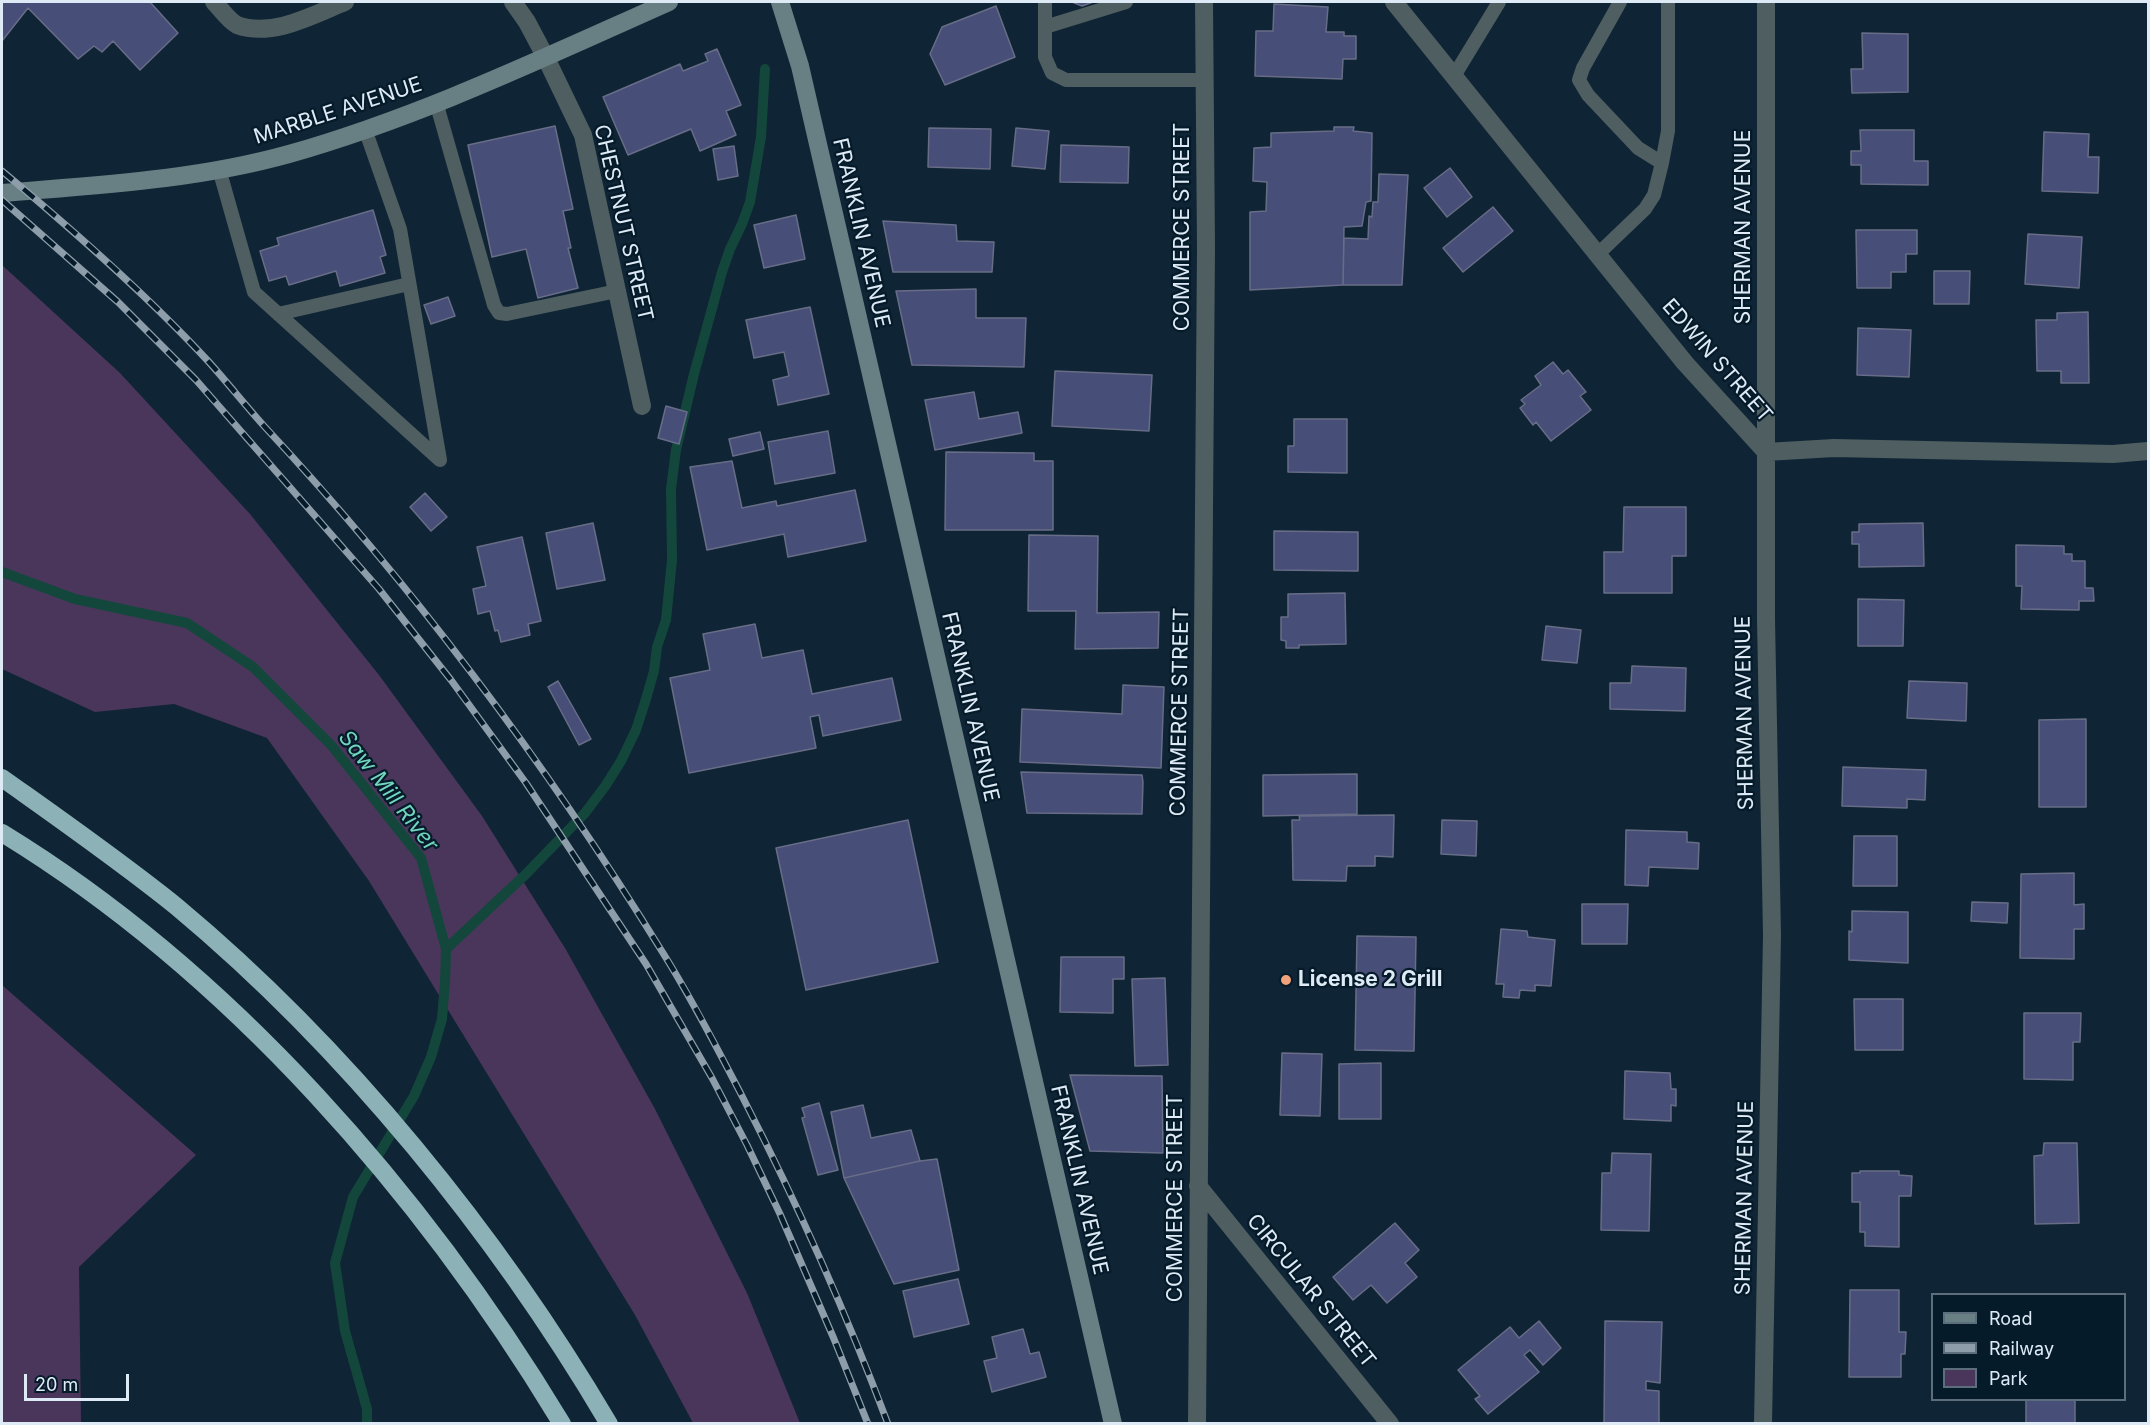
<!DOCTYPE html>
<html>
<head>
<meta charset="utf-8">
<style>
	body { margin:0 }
	#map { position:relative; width:2150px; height:1425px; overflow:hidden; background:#0f2434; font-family:Inter,sans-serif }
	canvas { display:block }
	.frame { position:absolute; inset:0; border:3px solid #deebf6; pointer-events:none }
	.legend { position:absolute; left:1931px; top:1293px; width:195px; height:108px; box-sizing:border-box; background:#051b2a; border:2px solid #5c6e7c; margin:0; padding:8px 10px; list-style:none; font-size:18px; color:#deebf6 }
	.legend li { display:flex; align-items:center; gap:12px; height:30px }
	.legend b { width:30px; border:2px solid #5c6e7c }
	.scale { position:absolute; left:24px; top:1374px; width:105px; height:27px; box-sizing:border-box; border:3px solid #deebf6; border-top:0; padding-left:8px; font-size:18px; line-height:21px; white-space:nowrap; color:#deebf6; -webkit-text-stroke:4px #051b2a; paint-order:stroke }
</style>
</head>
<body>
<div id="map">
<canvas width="2150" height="1425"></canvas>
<div class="frame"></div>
<ul class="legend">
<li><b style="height:8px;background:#687f84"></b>Road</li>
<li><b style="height:8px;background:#8d9daa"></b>Railway</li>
<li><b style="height:16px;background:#4a365b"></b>Park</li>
</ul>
<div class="scale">20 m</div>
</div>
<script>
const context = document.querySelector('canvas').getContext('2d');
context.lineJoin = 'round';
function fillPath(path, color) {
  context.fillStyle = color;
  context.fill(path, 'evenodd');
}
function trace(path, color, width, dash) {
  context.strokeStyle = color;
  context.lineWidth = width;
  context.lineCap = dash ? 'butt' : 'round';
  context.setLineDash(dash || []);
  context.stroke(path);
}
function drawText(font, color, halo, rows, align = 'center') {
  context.font = font + ' Inter,sans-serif';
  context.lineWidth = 4.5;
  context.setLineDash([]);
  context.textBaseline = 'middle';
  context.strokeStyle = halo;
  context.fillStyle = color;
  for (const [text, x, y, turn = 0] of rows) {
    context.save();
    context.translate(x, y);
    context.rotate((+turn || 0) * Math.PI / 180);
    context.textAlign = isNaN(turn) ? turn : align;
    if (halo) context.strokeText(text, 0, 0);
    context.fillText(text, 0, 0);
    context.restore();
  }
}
fillPath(new Path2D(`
	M2,265l118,108 130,141 129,161 103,141 83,132 90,161 92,184 53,130h-107l-58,-108 -266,-434 -102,-143 -93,-34 -79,8 -93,-43z
	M2,985l194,170 -117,112 2,156h-79z`), '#4a365b');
trace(new Path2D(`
	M2,572l73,27 112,24 66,44 78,78 90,113 25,91 -1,33 -3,37 -11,38 -17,39 -61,101 -18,66 10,68 22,78v15
	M446,949l80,-75 59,-61 21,-28 15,-24 15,-31 10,-31 8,-28 3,-24 9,-27 6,-60 -1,-71 5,-39 18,-76 28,-102 8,-23 12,-25 8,-22 11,-65 4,-68`), '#14473c', 10);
const building = new Path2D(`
	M2,2h148l28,31 -38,37 -27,-29 -11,11 -8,-6 -16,13 -50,-51 -26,33z
	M1072,2h21l-11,4z
	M1274,4l54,3 -2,25h18v4h12v23h-13l-1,20 -87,-3 1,-45h17z
	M996,6l19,51 -70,28 -15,-31 12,-27z
	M1862,33l46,1v58l-56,1 -1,-24h12z
	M717,49l24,56 -15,6 10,24 -36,16 -9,-22 -63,26 -25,-58 77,-33 3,7 25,-10 -3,-7z
	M555,126l18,83 -10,2 8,37h-3l10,40 -40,10 -12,-49 -34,8 -24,-112z
	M1334,127h20l-1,4 19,2 -1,68 -5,1 -4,24 -18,1 -1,58 -93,5v-78l16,-1 1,-29 -14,-1 1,-33 17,-1v-14l63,-2z
	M929,128l62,1 -1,40 -62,-2z
	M1016,128l33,3 -4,38 -33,-3z
	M1860,130h54v31h14v24l-67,-1v-19h-10v-14h10z
	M2044,132l45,2 -1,23h11l-1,36 -56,-2z
	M1061,145l68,2 -1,36 -68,-1z
	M734,146l4,30 -20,4 -5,-31z
	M1450,168l22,29 -25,20 -23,-29z
	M1379,174l29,1 -6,110h-59l1,-47 24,1 1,-23 3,1 1,-15h5z
	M1493,207l20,24 -50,41 -20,-24z
	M373,210l13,45 -6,2 5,16 -45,13 -4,-15 -47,14 -3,-9 -17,5 -9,-30 19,-6 -2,-7z
	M796,215l9,44 -41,9 -10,-43z
	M883,221l73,4 1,16 37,1 -2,30h-99z
	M1856,230h61v24h-11v18h-15v16h-34z
	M2028,234l54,3 -3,51 -54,-4z
	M1934,271h36l-1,33h-35z
	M976,289v29h50l-2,49 -112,-2 -16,-74z
	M448,297l7,19 -24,8 -7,-19z
	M810,307l19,87 -51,11 -5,-25 16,-4 -5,-24 -30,6 -8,-38z
	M2088,312l1,71h-28v-12h-24l-1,-51h21v-7z
	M1858,328l53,2 -2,47 -52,-2z
	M1553,362l10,12 5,-4 18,22 -6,4 11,14 -40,31 -15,-19 -3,3 -13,-17 5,-4 -4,-4 20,-15 -6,-9z
	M1055,371l97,4 -3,56 -97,-5z
	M974,392l5,27 39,-7 4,21 -87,17 -10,-50z
	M666,406l21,6 -8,32 -21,-6z
	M1294,419h53v54l-59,-1v-26h6z
	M828,431l7,42 -60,11 -7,-42z
	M760,432l4,17 -31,7 -4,-17z
	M946,452l88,1v8h19v69h-108z
	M732,461l10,47 34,-7 1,5 78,-16 11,51 -78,16 -4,-23 -77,16 -17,-83z
	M425,493l22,24 -16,14 -21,-24z
	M1624,507h62v49h-14v37h-68v-41h19z
	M593,523l12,57 -48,9 -11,-56z
	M1923,523l1,43 -65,1v-23h-7v-12h7v-8z
	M1274,531l84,1v39l-84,-1z
	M1029,535l69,1 -1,77 62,-1 -1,36 -83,1 1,-38h-48z
	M522,537l19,84 -13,3 2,11 -29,7 -3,-12 -3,1 -5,-20 -12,3 -5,-25 13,-3 -9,-39z
	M2016,545l48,1v8h8v7h13v27h8l1,13h-15v9l-58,-1 1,-23h-6z
	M1345,593l1,51 -47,1v3h-13v-7l-5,-1v-23h7v-23z
	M1858,599l46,1 -1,46h-45z
	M755,624l7,34 41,-8 9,44 80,-16 9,42 -78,16 -4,-21 -9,2 6,31 -127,25 -19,-95 40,-8 -7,-36z
	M1546,626l35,4 -4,33 -35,-3z
	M1632,666l54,2 -1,43 -75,-2v-26h21z
	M558,681l33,58 -12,6 -31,-58z
	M1909,681l58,2 -1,38 -59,-3z
	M1123,685l41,2 -3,81 -141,-6 2,-53 100,5z
	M2086,719v88h-47v-87z
	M1843,767l83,3 -1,30 -18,-1v9l-65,-2z
	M1021,772l121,3 1,7 -1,32 -115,-1z
	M1357,774v40l-94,2v-41z
	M1394,815l-1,42 -18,-1v10h-28l-1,15 -53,-1 -1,-60h8l-1,-4z
	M908,820l30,142 -132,28 -30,-142z
	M1442,820l35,1 -1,35 -35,-2z
	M1626,830l61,2v10l12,1 -1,26 -49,-2 -1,19 -23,-1z
	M1854,836h43v50h-44z
	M2074,873v32l10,-1v25h-10v30l-54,-1 1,-84z
	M1972,902l36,1 -1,20 -36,-2z
	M1582,904h46l-1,40h-45z
	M1852,911l56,1v51l-59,-3v-29l3,1z
	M1501,929l26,2 1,6 27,3 -4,46 -16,-1v6l-15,-1 -1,8 -16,-1 1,-13h-8z
	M1357,936l59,1 -2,114 -59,-1z
	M1061,957h63v22h-11v34l-53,-1z
	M1165,978l3,87 -33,1 -3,-87z
	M1854,999h49v51h-48z
	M2024,1013h57l-1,29h-7v38l-49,-1z
	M1282,1053l40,1 -2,62 -40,-1z
	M1381,1063v56h-42v-55z
	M1625,1071l45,2 1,16h5v17l-5,-1v16l-47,-2z
	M1070,1075l92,1 1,77 -73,-2z
	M819,1103l19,67 -20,5 -16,-57 3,-1 -3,-9z
	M863,1105l8,33 40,-8 9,31 -76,17 -13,-66z
	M2044,1143h33l2,80 -44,1 -1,-68 9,-1z
	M1612,1153l39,1 -2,77 -48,-1 1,-57h9z
	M937,1159l22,111 -65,14 -50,-106 76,-17z
	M1860,1171h39v4l13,1 -1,20h-12v51l-34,-1v-14h-5v-30h-8v-29h8z
	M1395,1223l24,27 -14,13 12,14 -30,26 -16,-18 -18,15 -20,-23z
	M958,1279l11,45 -55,13 -11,-46z
	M1850,1290h49v42h7l-1,22h-4v23h-52z
	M1539,1321l22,27 -18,17 -13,-15 -6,5 15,17 -51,42 -13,-15 5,-3 -22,-26 52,-43 9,11z
	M1605,1321l57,1 -2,61 -14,-2v9l13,1v33h-55z
	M1023,1329l7,25 9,-2 7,25 -54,15 -8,-31 13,-3 -5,-21z
	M2026,1400h49v24h-49z`);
fillPath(building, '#474e78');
trace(building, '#686d87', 1.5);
trace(new Path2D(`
	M1045,2v55l7,16 14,7h139
	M1045,27l81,-25
	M1454,76l45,-74
	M436,102l58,203 5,8 8,1 110,-23
	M1662,163l6,-32v-129
	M219,169l35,123 186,168 -40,-231 -35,-100
	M1598,254l47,-45 9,-14 8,-32 -24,-15 -50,-53 -9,-15 4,-12 37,-66
	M278,314l131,-30`), '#4f5e60', 14);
trace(new Path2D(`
	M214,2c6,6 15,19 23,23 35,13 76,-10 108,-23
	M513,2l14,20 18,34 38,79 59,271
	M1394,2l291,361 81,89 68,-4 279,6 35,-3
	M1198,1186l192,238
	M1197,1424l9,-1176 -2,-246
	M1763,1424l9,-489 -6,-316v-617`), '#4f5e60', 18);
trace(new Path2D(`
	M780,2l20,64 313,1358
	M2,193c96,-8 194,-13 287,-39 131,-37 256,-97 380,-152`), '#687f84', 18);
trace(new Path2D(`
	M2,778c59,42 118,83 175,129 169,141 320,327 432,517
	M2,833c229,140 422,362 560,591`), '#8cb1b7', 18);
const rail = new Path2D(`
	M2,171c71,59 143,122 206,190 19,21 37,44 56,65 151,162 283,339 399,527 29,46 54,95 79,143 55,107 104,216 146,328
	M2,200l116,102 78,78 183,209 72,91 75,103 120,181 66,114 35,67 33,69 54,125 34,85`);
trace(rail, '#8d9daa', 7);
trace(rail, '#051b2a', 4.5, [14]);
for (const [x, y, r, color] of [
	[1286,980,6,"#f0a27a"]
]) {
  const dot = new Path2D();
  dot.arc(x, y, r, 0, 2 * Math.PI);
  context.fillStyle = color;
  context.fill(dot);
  trace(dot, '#051b2a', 2);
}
drawText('21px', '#deebf6', '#051b2a', [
	["MARBLE AVENUE",338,111,-18],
	["CHESTNUT STREET",623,223,77],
	["COMMERCE STREET",1183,227,-90],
	["SHERMAN AVENUE",1744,227,-90],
	["FRANKLIN AVENUE",861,233,77],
	["EDWIN STREET",1717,361,49],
	["FRANKLIN AVENUE",970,707,77],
	["COMMERCE STREET",1180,712,-89],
	["SHERMAN AVENUE",1745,713,-91],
	["FRANKLIN AVENUE",1079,1180,77],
	["COMMERCE STREET",1176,1198,-90],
	["SHERMAN AVENUE",1745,1198,-89],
	["CIRCULAR STREET",1311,1291,51]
]);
drawText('bold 21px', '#deebf6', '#051b2a', [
	["License 2 Grill",1298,980]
], 'left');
drawText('italic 22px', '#72d6bf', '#051b2a', [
	["Saw Mill River",388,791,52]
]);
</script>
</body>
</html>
